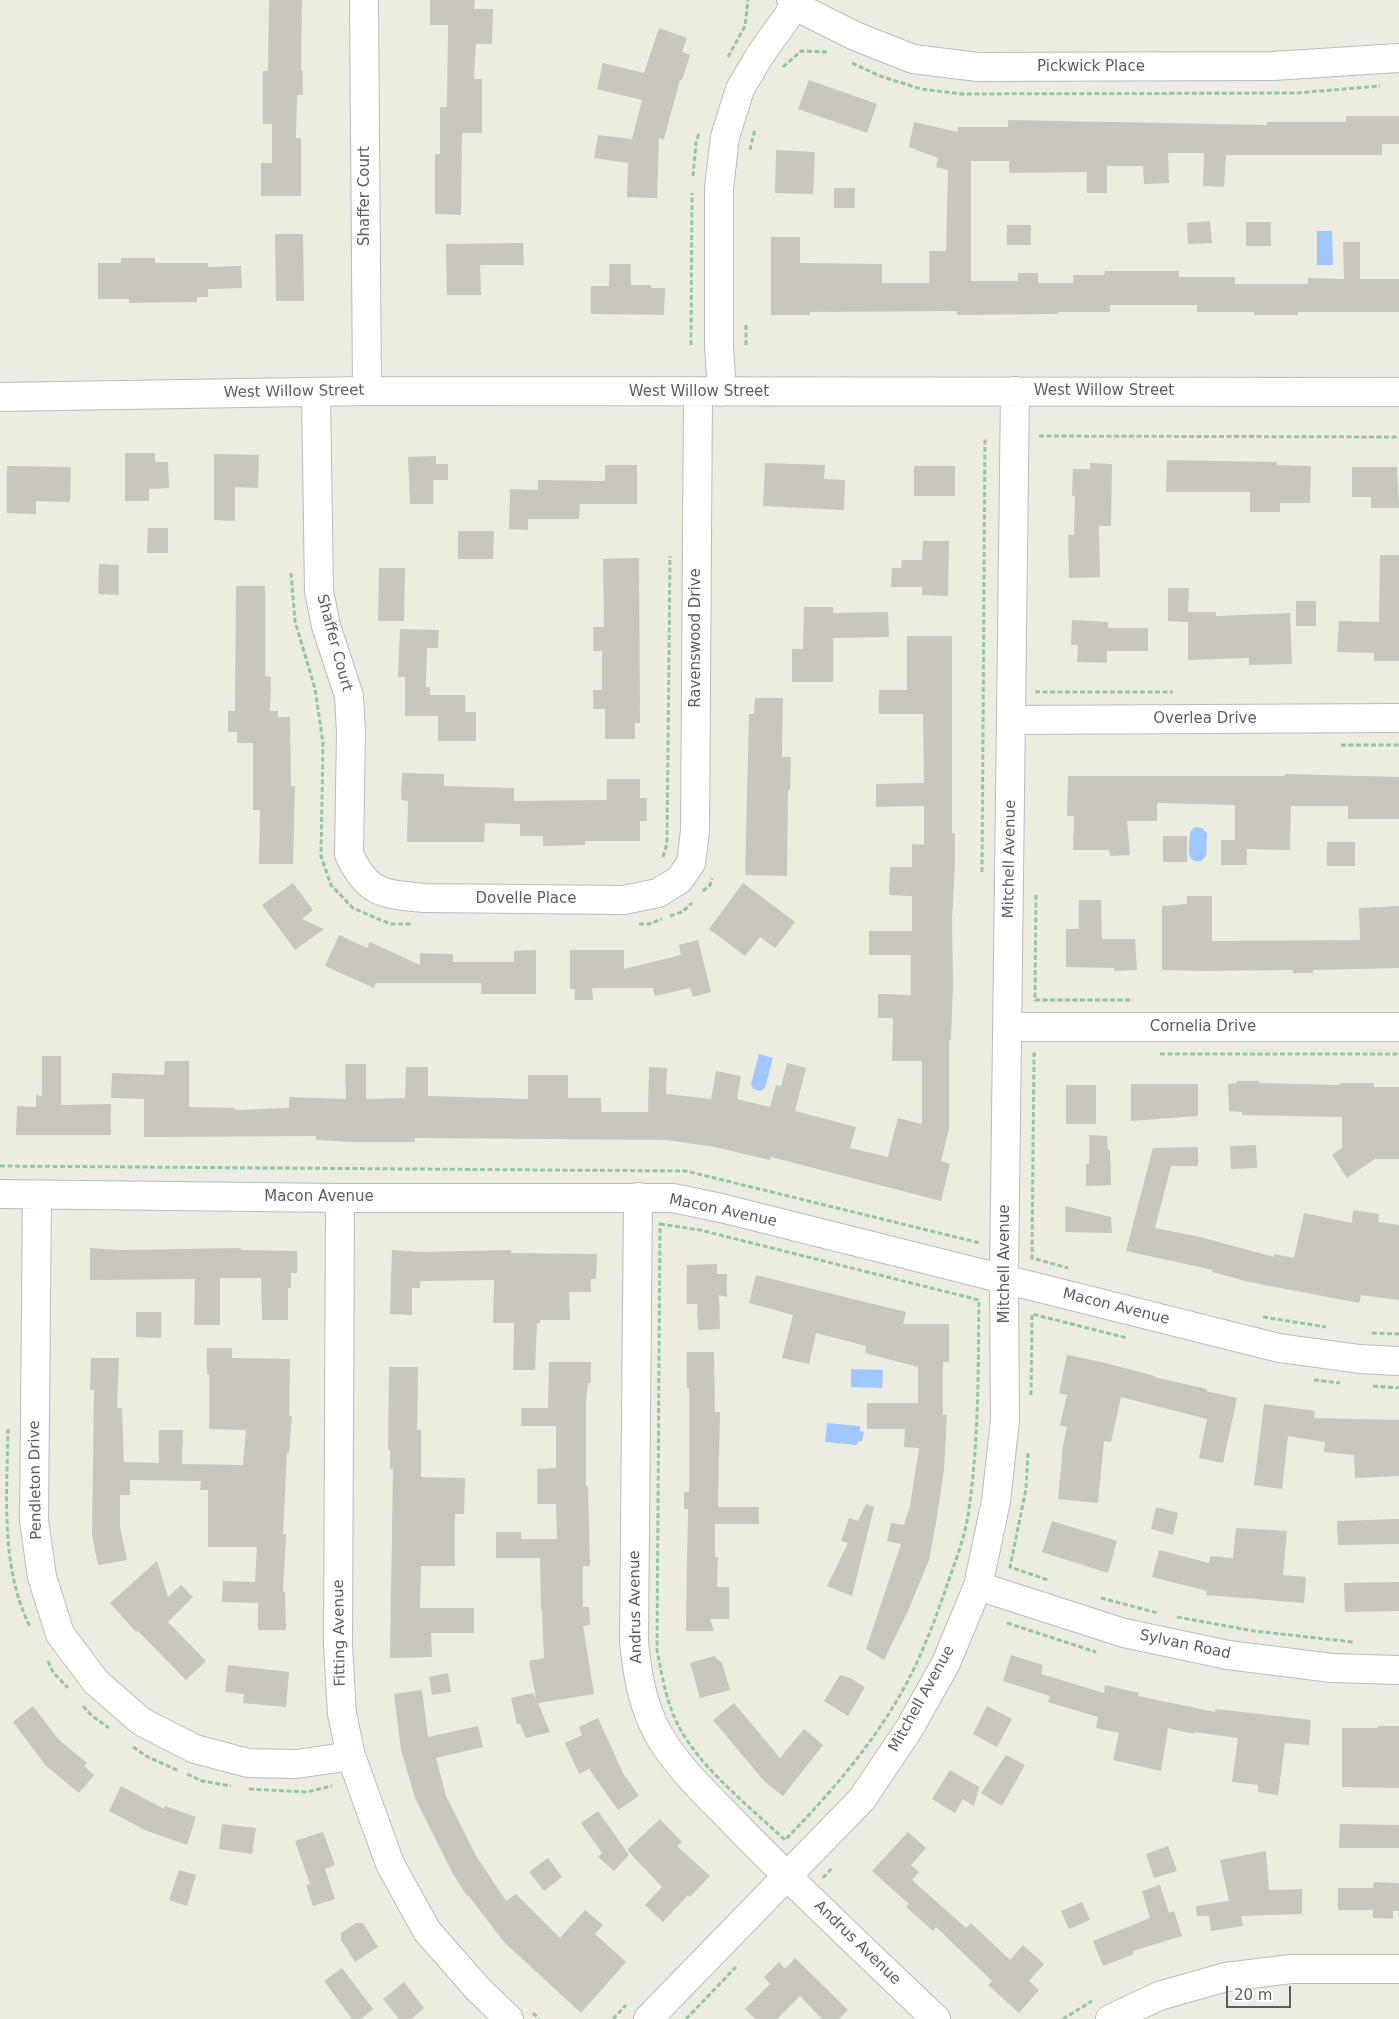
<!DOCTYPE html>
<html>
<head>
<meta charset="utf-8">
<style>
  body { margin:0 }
  #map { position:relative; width:1399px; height:2019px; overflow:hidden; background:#edece1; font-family:"DejaVu Sans",sans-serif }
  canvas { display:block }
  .scale { position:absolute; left:1226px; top:1986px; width:65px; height:22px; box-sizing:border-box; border:2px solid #5a5d63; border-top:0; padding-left:6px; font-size:15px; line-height:18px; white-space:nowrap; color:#5a5d63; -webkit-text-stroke:4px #fff; paint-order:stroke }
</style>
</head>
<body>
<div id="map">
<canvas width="1399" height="2019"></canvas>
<div class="scale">20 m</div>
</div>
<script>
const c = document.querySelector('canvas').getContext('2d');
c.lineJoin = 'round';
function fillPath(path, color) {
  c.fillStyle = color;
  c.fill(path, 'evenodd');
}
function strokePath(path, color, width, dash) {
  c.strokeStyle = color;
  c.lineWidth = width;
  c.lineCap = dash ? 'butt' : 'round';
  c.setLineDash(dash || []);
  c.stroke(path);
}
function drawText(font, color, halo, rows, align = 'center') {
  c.font = font + ' "DejaVu Sans",sans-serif';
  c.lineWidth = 4;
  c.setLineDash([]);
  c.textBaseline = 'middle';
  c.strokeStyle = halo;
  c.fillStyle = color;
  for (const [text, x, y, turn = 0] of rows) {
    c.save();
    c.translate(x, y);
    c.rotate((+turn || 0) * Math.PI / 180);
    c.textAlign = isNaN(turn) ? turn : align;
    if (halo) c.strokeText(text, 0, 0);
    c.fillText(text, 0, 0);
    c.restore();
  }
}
fillPath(new Path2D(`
  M1317,231h15l1,34h-16z
  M1195,827l7,1 5,5 -1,23 -5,5c-17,3 -11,-17 -11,-29z
  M759,1054l14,4 -8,30 -5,3 -7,-2 -2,-5z
  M851,1369l32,1 -1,18 -31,-1z
  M827,1423l33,3v5l4,1 -2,9h-4l-1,4 -32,-3z`), '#a0c8ff');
fillPath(new Path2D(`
  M269,0h33l-1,71h2v24h-6l-1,43h5v58h-40v-33h11v-39h-9v-53h5z
  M430,0h45l-1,9h19l-1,35h-16l-2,35h8v54h-20l-1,82 -26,-1v-60h5v-47h7l1,-82h-18z
  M659,28l28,10 -5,14 8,3 -8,25h-2l-16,59 -5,-1 -2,60 -30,-1 1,-34 -34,-5 4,-23 34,4 10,-39 -45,-11 6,-26 41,10z
  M809,80l68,24 -10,29 -69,-24z
  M1346,116h53v28h-17v11h-156l-2,32 -21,-1 1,-33h-36l1,30 -25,1 -1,-18h-36v27h-20v-21l-78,1v-12h-38v120h47v-8h20v10h35v-8h31l1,-4h74v6h56v7h73v-6l36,1 -1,-37h17v37h39v33h-101v3h-44v-3h-57v-7h-87v7h-52v2l-101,1v-4l-147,1v3h-39v-78h29v26l82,1v19h47v-32h17l2,-81 -12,-3 2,-9 -29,-11 5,-25 44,10v-5h50v-7l259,5v-3h79z
  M776,150l39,2 -2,42 -38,-1z
  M834,188h21v20h-21z
  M1210,221l2,22 -24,1 -1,-21z
  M1246,222h25v24h-25z
  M1007,225h24v20h-24z
  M275,234h28l1,67h-28z
  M523,243l1,22h-44l1,30h-34l-1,-51z
  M121,258h34v5h53v4l33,-1 1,22 -34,1v8h-11v5l-68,1v-4h-31v-36h23z
  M609,264h22v21h20v3h14l-1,27 -73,-1v-28h18z
  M125,453h30v9h13l1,26 -20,1v12h-24z
  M214,454l45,1 -1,33 -23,-1v34l-21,-1z
  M436,456v8h12v16h-15v24h-23l-2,-47z
  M1167,460l110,2v3l34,1 -1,37h-30v9h-30v-20h-84z
  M765,463l60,2 -1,14 21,1 -1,30 -81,-4z
  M1090,463l22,1 -1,62h-12l1,51 -31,1 -1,-43h6l1,-39h-3l1,-27h17z
  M605,465h32v39h-57l-1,15h-51v11l-19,-1 1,-40 28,1v-10l67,1z
  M7,466l64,1 -1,35 -34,-1v13l-29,-1z
  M914,466h41v30h-41z
  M1352,467h45l2,41h-28v-11h-19z
  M148,528h20v25h-21z
  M458,531h36l-1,28h-35z
  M923,541h26l-1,55 -26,-1v-8h-31l1,-19h9l1,-8h20z
  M1380,555h19v106h-25v-8l-37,-1 2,-31 40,1z
  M639,558l1,165h-5v16h-30v-30h-12v-19h9v-39h-9v-24h11l-1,-68z
  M99,564l20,1v30l-21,-1z
  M379,568h26l-1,53h-26z
  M236,586h29v90l6,1 -1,34h8v6h12l1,69h4l-2,78h-34l1,-54h-7v-67h-16v-11h-9v-21h7z
  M1168,588h21l-1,24h28v4l74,-3 2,51 -43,1v-7l-61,2v-38l-20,-1z
  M1296,601h20v25h-20z
  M804,607h29v6l55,-1 1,25 -56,1v44h-41v-33h11z
  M1072,620l36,2v6h40v23h-41v12l-30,-1 1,-17h-7z
  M400,629l39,1 -1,18h-11l-1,39h4v8h35v17h11v29h-38v-25h-33v-39h-7z
  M907,636h45v197h3v31l-3,56 1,63 -2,57h-2v89l-8,32 9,3 -9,37 -170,-44 -1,3 -55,-13 -49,-7 -251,-2v4h-62l-37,-2v-4l-172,1v-38l-33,-1 1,-25 52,2 1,-14h24v46l46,1v2l54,-2v-11l57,2 -1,-35h21v35l39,-1 1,-31h22v29l100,3v-24h40v23h33v14h47l1,-45 18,1 -1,26 45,5 5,-28 25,5 -4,23 33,8 6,-22 5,1 6,-23 19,5 -11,43 61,16 -6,21 38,9 10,-39 24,6v-63h-30l1,-43h-15v-24l33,1v-40h-42v-24h43v-35l-23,-1 1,-28h22v-23l12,1v-39l-48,1v-23l48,-1 -1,-69h-44v-24h28z
  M755,698h28l-1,59h9l-1,33h-2l-1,86 -42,-1 4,-161h5z
  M402,773l42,1v12l70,2v13l93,-1v-21h33v19h7v23h-7v20h-55v4l-42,1v-10h-23v-12l-35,-1 -1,19h-77l1,-41 -7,-1z
  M1285,774l114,3v42h-51v-13h-57l-1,44 -43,-1v16h-26v-25h14v-35l-78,-2v18h-30l3,34 -20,1 -1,-6h-36l1,-34h-7l1,-40h217z
  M1163,836h24v26h-24z
  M1327,842h28v24h-28z
  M293,883l20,27 -11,9 22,10 -29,21 -33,-45z
  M743,883l52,39 -20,26 -15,-11 -15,19 -36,-27z
  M1187,896h25v45l148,-1 -1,-32 40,-2v62l-86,2v3h-20v-3l-89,1 -42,-1v-64l25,-2z
  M1079,900h22l1,39h33l2,31 -23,1v-3l-48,-1v-38h13z
  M339,935l28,13 3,-6 50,23v-12l33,1v8h61v-11l22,-1v44h-55v-11h-105l-2,5 -49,-22z
  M698,940l13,52 -18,5 -3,-9 -35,8 -2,-8h-61l1,12h-18v-11h-5v-39h54v19l57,-14 -2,-10z
  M42,1056h19v49l50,-1v31h-95l1,-29 19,1v-12l6,1z
  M1237,1081h22v2l81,2v-2h34v4h25v72h-24l-28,19 -15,-23 10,-7v-31l-100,-2v-3l-13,-1 -1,-27 9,-1z
  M1131,1084h67v32l-67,5z
  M1066,1085h30v39h-30z
  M1089,1135l18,1 1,14h2l1,35 -25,1v-22h3z
  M1256,1145l1,23 -26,1 -1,-23z
  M1198,1147v19h-27l-16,62 45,9 74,20v-3l20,4 10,-45 48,10 1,-13 26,4 -1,8 21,3v75l-38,-5 -2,8 -110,-21 -37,-10 1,-2 -87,-19 27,-103z
  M1065,1206l46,11 1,16 -47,-1z
  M90,1248l30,2 121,-2v2l56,1v22h-6v15h-3v32h-26l-1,-42h-41v47h-26l1,-46 -105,1z
  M392,1250l28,2 91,-2v3l86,1 -1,25h-5v13h-22l1,28h-30v3h-3l-2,47h-22l1,-47h-21l1,-43 -74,1v7h-8v27l-22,-1z
  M717,1264v10h10v23l-8,-2 1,34 -22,1 -1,-26h-10v-39z
  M756,1275l150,37 -3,12h46v38h-6v53h4l-3,55 -8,53 -7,37 -21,51 -24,49 -18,-11 35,-105 -14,-3 4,-18 13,2 6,-19 9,-58 -15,-1 1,-18h-38v-26h51v-36l-53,-14 1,-7 -50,-13 -7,31 -27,-6 11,-43 -44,-12z
  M136,1312h25v26l-25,-1z
  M207,1348h25v10l58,1 -1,57h3l-3,37h-2l-4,81h3l-3,58h2l1,38h-28v-27l-36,-1 1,-21 32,1 2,-35h-49v-57h-8l1,-9 -71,-1v15h-10v32l7,33 -29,5 -6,-30 2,-145h-4l1,-32h28l-2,50h5l2,54 35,1v-33h24l-1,34 61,1 3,-35 -37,-1v-55h-2z
  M687,1352h27l1,60h5l-2,95h41v17h-44v33h3l-1,30h12v32h-19l4,12h-28l2,-122h-4v-17h5v-104h-2z
  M1067,1355l39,8 48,13v1l53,12 -1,2 31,7 -14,65 -24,-5 8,-39 -86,-22 -10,45 -7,-1 -6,62 -40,-4 5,-53 4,-19 -7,-2 7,-30 -8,-2z
  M549,1362h42v21h-3l-2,18v85h2l2,80h-7v41h6l1,18 -7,1 11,68 -56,9 12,29 -24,6 -6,-14h-3l-6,-26 22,-5 3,6 -7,-38 15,-3 -2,-47h-1l-1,-53h-44v-26h25v7h36l-1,-35h-19v-35l19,-1v-42h-35v-18h27z
  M389,1367h29l-1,63h4v47l44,1 -1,36h-9v52h-34l-1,42h54v25h-43l1,24 -42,1 3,-189h-3v-19h-2z
  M1264,1404l51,7 -1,7 85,2v56l-44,2 -1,-23 -30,-3 1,-10 -37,-6 -6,53 -28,-4z
  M866,1504l8,3 -22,89 -25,-10 21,-43 -7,-2 8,-23 9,3z
  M1156,1507l22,6 -5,22 -22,-6z
  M1399,1519v25l-61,1 -1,-24z
  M1052,1521l65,20 -9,32 -66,-21z
  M1236,1528l51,3 -4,44 23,2 -2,26 -98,-8 1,-4 -55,-14 7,-27 50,13 1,-7 23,2z
  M157,1561l11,36 13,-12 12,12 -25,25 38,39 -20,19 -48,-49 -2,1 -26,-29z
  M1399,1582v29l-54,1 -1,-29z
  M1011,1655l32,10 -2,9 63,19 1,-8 34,8 -1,3 77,16 1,-3 95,11 -2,25 -24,-2 -7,52 -20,-3v-7l-26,-3 6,-44 -44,-6v2l-26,-6 -7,43 -48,-11 6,-27 -23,-5 2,-11 -50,-15 2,-6 -47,-15z
  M714,1656l8,7 8,27 -30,8 -10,-35z
  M228,1665l61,7 -3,35 -43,-4 1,-9 -19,-2z
  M448,1673l3,19 -19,3 -3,-18z
  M840,1675l10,3 15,9 -17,29 -24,-15z
  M422,1690l6,47 50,-11 5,21 -47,11 10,38 29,58 31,47 10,-7 44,44 25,-28 18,15 -8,9 31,28 -45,51 -77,-71 -36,-47 -1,1 -14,-22 -38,-76 -14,-48 -7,-56z
  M734,1703l46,55 24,-29 19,16 -40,51 -18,-14 -52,-62z
  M33,1706l25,33 29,24 -3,3 10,9 -15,18 -33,-27 -33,-44z
  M987,1706l25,13 -15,28 -24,-13z
  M598,1718l25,55 16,23 -21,14 -29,-41 -10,5 -14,-31 17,-8 -3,-8z
  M1378,1726h21v62l-57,-1v-59h36z
  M1006,1755l19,10 -23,41 -21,-13z
  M950,1770l29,17 -5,19 -11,-7 -8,14 -23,-14z
  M121,1786l43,23 1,-3 31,11 -9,28 -40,-14 -38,-20z
  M598,1811l31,44 -15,16 -16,-14 4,-4 -21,-30z
  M660,1819l22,23 -5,4 33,30 -20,21 -2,-2 -25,27 -18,-17 17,-18 -35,-37z
  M222,1824l34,4 -4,26 -33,-5z
  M1340,1824l59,1v23h-60z
  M323,1832l12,33 -10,4 10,30 -22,7 -7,-21 4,-1 -15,-43z
  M908,1832l18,16 -15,17 8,7 -7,8 54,48 5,-5 39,37 13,-15 21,19 -15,17 10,9 -20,23 -31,-28 4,-4 -56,-54 -3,4 -27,-24 3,-3 -37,-33z
  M1168,1846l9,25 -23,7 -8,-24z
  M1266,1851l3,39 33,-1v25l-61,2 2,10 -32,5 -2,-15h-12l-1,-10 33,-5 -9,-41z
  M548,1858l14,19 -18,14 -15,-19z
  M179,1870l17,5 -9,31 -18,-6z
  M1374,1882l25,1v28h-6v8l-20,-1v-8h-35v-22h35z
  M1160,1885l9,28 5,-2 8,25 -49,15 1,3 -31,12 -10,-25 57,-23 -8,-27z
  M1082,1902l8,18 -21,9 -8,-18z
  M356,1923h7l15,24 -23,15 -14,-22v-7z
  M795,1958l53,52 -9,9h-17l-22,-23 -23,23h-22l-10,-10 25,-25 -6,-7 15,-15 6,7z
  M342,1968l31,41 -12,10h-9l-28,-38z
  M404,1982l20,26 -13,11h-12l-16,-20z`), '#c8c6be');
const minor = new Path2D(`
  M364,0l3,391
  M791,0l4,6 60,30 58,23 65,8 295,-1 126,-8
  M316,392l3,199 7,35 23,70 2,36 -2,122c18,40 34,40 75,44l200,2 34,-7 21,-13 12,-17 4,-32 3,-439
  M722,392l-3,-45v-159l6,-51 15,-48 20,-34 35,-49
  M0,397l367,-6 1032,1
  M1011,720l388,-2
  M1008,1027h391
  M0,1194l340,4h333l48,10 558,140 81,11 39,2
  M37,1195l-3,325 8,57 18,57 36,48 46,40 53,27 53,14 49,1 54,-8
  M638,1197l-4,444c3,32 8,62 23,91 22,39 56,68 86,100 63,64 128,125 193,187
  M340,1198l-2,447 4,69 9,42 39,108 37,67 51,58 31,30
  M978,1586l146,47 104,22 104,13 67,2
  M648,2019l214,-220 47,-70 37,-66 32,-77 18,-85 9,-81 -1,-141 11,-888
  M1110,2019l49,-23 67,-19 65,-8h108`);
strokePath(minor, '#b9bbc1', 30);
strokePath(new Path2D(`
  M728,57l17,-31 3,-26
  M852,63l28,13 41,13 41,5 335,-1 83,-7
  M783,67l18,-16 27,1
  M750,150l5,-21
  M693,176l3,-33 3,-10
  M746,325v22
  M691,345l1,-152
  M1039,436l360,1
  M291,573l4,48 20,68 8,54 -2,113 10,29 22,23 37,16h23
  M1037,690v2h136
  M1341,745h58
  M663,857l4,-14 3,-287
  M982,872l3,-435
  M703,891l7,-6 2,-7
  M1036,895l-1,105h98
  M670,916l12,-4 10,-9
  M639,924h10l13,-5
  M1036,1054h-2l-2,204 36,10
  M1160,1054h239
  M0,1166l686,5 294,72
  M660,1224l40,6 279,70c-1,72 0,144 -11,215 -4,26 -15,52 -23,76 -13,38 -28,76 -49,111 -30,50 -70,96 -111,138 -36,-34 -85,-72 -107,-115 -12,-23 -16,-50 -21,-75z
  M1263,1317l63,10
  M1372,1333l27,1
  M1314,1380l26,3
  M1373,1386l26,2
  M1031,1395l1,-81 95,24
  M8,1429c-1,64 -8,138 22,198
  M1028,1453l-2,36 -16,78 38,13
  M1101,1598l57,15
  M1177,1617l77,14 99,11
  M1007,1623l89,29
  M48,1661l5,11 15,16
  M83,1706l9,10 17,12
  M133,1747l13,9 33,15
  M187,1774l15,7 29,5
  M249,1789l58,3 25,-6
  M823,1878l9,-10
  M533,2013l6,6
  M613,2019l13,-14
  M686,2019l50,-52
  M1063,2019l29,-18`), '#94c5a9', 3, [5, 2.5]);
strokePath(minor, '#fff', 28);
drawText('15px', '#5a5d63', '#fff', [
  ["Pickwick Place",1091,67],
  ["Shaffer Court",365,196,-90],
  ["West Willow Street",1104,391],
  ["West Willow Street",294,392,-1],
  ["West Willow Street",699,392],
  ["Ravenswood Drive",696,638,-90],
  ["Shaffer Court",334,643,75],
  ["Overlea Drive",1205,719],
  ["Mitchell Avenue",1010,859,-89],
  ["Dovelle Place",526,899],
  ["Cornelia Drive",1203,1027],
  ["Macon Avenue",319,1197],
  ["Macon Avenue",723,1211,12],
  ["Mitchell Avenue",1005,1264,-90],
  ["Macon Avenue",1116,1307,14],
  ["Pendleton Drive",36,1480,-91],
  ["Andrus Avenue",636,1607,-91],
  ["Fitting Avenue",340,1633,-91],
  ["Sylvan Road",1185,1645,12],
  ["Mitchell Avenue",922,1699,-61],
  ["Andrus Avenue",857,1943,44]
]);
</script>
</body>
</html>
